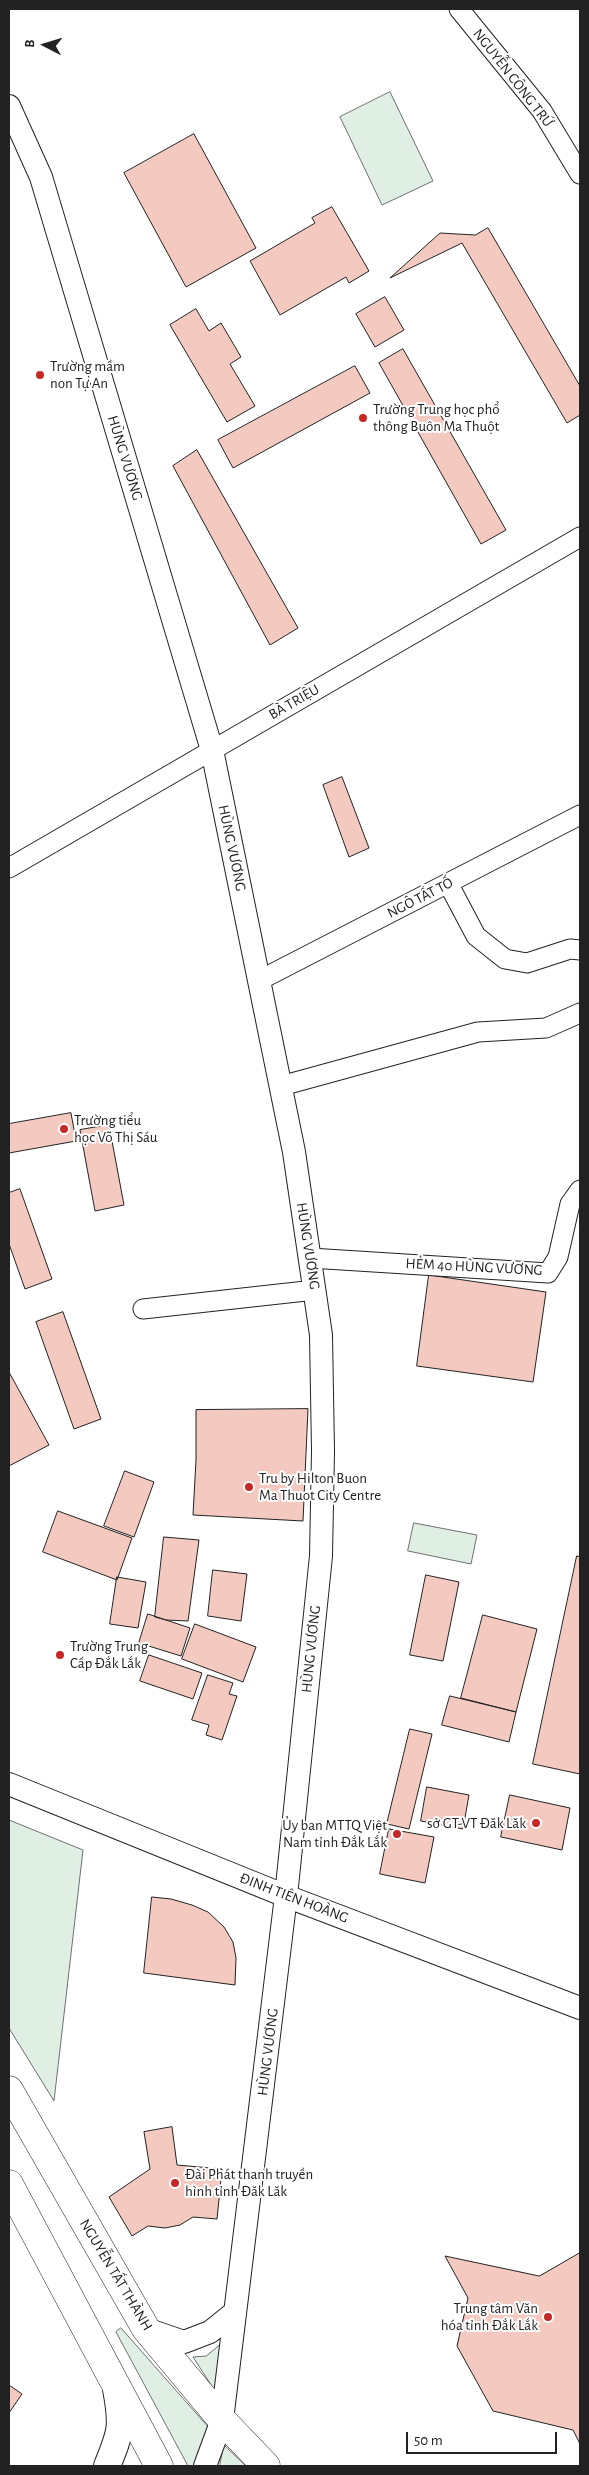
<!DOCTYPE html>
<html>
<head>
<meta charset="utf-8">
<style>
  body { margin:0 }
  #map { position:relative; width:589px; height:2475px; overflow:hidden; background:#fff; font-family:"Alegreya Sans",sans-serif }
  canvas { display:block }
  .frame { position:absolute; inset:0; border:10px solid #222; pointer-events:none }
  .north { position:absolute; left:20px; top:20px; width:50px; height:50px; -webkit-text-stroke:4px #fff; paint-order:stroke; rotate:275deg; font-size:14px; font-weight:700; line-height:20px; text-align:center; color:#222 }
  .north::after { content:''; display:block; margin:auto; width:18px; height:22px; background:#222; clip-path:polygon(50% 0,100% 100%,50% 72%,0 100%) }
  .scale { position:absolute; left:406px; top:2432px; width:151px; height:22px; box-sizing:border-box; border:2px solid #222; border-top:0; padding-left:6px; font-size:15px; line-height:18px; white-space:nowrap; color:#222; -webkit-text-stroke:4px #fff; paint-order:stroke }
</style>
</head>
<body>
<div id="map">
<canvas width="589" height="2475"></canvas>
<div class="frame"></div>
<div class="north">B</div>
<div class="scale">50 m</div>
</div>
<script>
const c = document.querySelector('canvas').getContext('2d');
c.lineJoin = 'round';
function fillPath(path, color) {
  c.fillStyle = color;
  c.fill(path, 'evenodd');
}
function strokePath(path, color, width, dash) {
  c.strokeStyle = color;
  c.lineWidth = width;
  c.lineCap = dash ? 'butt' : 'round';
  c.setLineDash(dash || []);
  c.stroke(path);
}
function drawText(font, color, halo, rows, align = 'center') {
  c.font = font + ' "Alegreya Sans",sans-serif';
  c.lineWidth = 4;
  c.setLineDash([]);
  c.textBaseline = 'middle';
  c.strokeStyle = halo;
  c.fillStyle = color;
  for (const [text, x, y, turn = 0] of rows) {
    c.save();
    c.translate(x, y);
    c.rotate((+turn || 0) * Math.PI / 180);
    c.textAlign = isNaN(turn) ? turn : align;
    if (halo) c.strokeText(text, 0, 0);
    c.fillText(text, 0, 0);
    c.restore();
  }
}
const green = new Path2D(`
  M390,92l43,89 -51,24 -42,-88z
  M414,1523l63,12 -6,29 -63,-13z
  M9,1820l74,30 -29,251 -45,-73z
  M121,2328l89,101 -14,37h-8l-72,-134z
  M221,2344l-6,47 -22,-34 13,-1z
  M224,2445l22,21h-26z`);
fillPath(green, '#e0efe3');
strokePath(green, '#6f6f6f', 1);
const building = new Path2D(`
  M194,134l62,114 -70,39 -62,-114z
  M332,207l37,64 -20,12 -3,-6 -66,38 -30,-54 65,-38 -3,-5z
  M488,228l92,158v29l-13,8 -105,-180 -72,35 50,-45 35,2z
  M385,297l19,33 -29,17 -19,-33z
  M196,309l13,22 12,-8 20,34 -11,7 25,42 -28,16 -57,-97z
  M403,349l103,181 -25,14 -102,-181z
  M355,366l15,27 -137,75 -15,-28z
  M197,450l101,178 -28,17 -97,-179z
  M342,777l27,71 -20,9 -26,-72z
  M71,1113l5,28 -67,12v-29z
  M109,1125l15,80 -29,6 -15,-81z
  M20,1189l32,90 -27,10 -16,-45v-51z
  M429,1275l117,17 -13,90 -116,-16z
  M63,1312l38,107 -27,10 -38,-107z
  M9,1372l40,73 -40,21z
  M308,1409l-5,112 -110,-6 3,-55v-50z
  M125,1471l29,11 -20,55 -30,-11z
  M58,1511l74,27 -15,42 -74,-28z
  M164,1537l35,3 -11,81 -22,-1 -11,-3z
  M577,1556l3,1v217l-47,-10z
  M213,1570l34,4 -6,47 -33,-5z
  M426,1575l33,7 -16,79 -33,-6z
  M117,1577l29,5 -8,46 -28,-4z
  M148,1614l42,14 -9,28 -42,-13z
  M483,1615l54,14 -21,83 -55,-14z
  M195,1624l61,23 -13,35 -61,-23z
  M149,1655l53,18 -9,26 -53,-18z
  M208,1675l25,8 -4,11 8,2 -15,44 -16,-5 3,-10 -17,-5z
  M450,1696l66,16 -7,30 -67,-17z
  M410,1729l22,5 -23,95 -22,-5z
  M427,1787l42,8 -6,34 -42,-8z
  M510,1795l60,13 -8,42 -61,-13z
  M389,1829l45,8 -9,46 -45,-9z
  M152,1897l19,2 21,6 16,7 16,15 9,15 3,16 -1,27 -91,-12z
  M172,2127l5,38 45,4 -5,50 -24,-2 -13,8 -15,3 -17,-2 -16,10 -23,-39 41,-28 -6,-37z
  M580,2253v191l-7,-14 -80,-19 -36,-65 11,-48 -23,-42 94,20z
  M9,2385l13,9 -13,19z`);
fillPath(building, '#f3c9c0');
strokePath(building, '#222', 1);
const minor = new Path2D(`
  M459,9l83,102 38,63
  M9,868l571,-331
  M448,883l28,53 29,23 22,4 43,-14 10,1
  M260,980l320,-165
  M281,1086l197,-54 68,-4 34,-15
  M310,1258l238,15 10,-16 12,-53 10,-14
  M143,1309l172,-19`);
const tertiary = new Path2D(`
  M9,106l32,71 171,573 82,402 27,183 2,116 -2,105 -35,340 -64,524 -17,46
  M9,1784l277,112 294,112
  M146,2329l38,13 26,-10 25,-20`);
const secondary = new Path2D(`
  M107,2466c14,-34 16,-40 9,-77`);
const primary = new Path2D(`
  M9,2090l137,239 76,91 44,46
  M9,2184l150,282`);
strokePath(minor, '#222', 21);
strokePath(tertiary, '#222', 24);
strokePath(secondary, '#222', 28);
strokePath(primary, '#222', 29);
strokePath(minor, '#fff', 19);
strokePath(tertiary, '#fff', 22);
strokePath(secondary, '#fff', 26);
strokePath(primary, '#fff', 28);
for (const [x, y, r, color] of [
  [40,375,5,"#c62828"],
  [363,418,5,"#c62828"],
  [64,1129,5,"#c62828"],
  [249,1487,5,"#c62828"],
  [60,1655,5,"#c62828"],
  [536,1823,5,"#c62828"],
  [397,1834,5,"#c62828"],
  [175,2183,5,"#c62828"],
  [548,2317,5,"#c62828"]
]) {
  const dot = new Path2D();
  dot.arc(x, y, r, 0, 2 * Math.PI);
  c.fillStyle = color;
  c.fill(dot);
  strokePath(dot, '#fff', 2);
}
drawText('15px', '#222', '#fff', [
  ["NGUYỄN CÔNG TRỨ",513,78,52],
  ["HÙNG VƯƠNG",125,458,73],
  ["BÀ TRIỆU",294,702,-30],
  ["HÙNG VƯƠNG",232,848,78],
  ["NGÔ TẤT TỐ",420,898,-27],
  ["HÙNG VƯƠNG",308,1246,81],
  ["HẺM 40 HÙNG VƯƠNG",474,1267,3],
  ["HÙNG VƯƠNG",311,1649,-84],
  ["ĐINH TIÊN HOÀNG",294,1898,21],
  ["HÙNG VƯƠNG",268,2052,-83],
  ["NGUYỄN TẤT THÀNH",116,2275,59]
]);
drawText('15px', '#222', '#fff', [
  ["Trường mầm",50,366],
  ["non Tự An",50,383],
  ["Trường Trung học phổ",373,409],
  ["thông Buôn Ma Thuột",373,426],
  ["Trường tiểu",74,1120],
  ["học Võ Thị Sáu",74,1137],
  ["Tru by Hilton Buon",259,1478],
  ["Ma Thuot City Centre",259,1495],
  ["Trường Trung",70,1646],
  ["Cấp Đắk Lắk",70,1663],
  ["sở GT-VT Đăk Lăk",526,1823,"right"],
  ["Ủy ban MTTQ Việt",387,1825,"right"],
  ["Nam tỉnh Đắk Lắk",387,1842,"right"],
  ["Đài Phát thanh truyền",185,2174],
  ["hình tỉnh Đăk Lăk",185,2191],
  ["Trung tâm Văn",538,2308,"right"],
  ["hóa tỉnh Đắk Lắk",538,2325,"right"]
], 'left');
</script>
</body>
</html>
